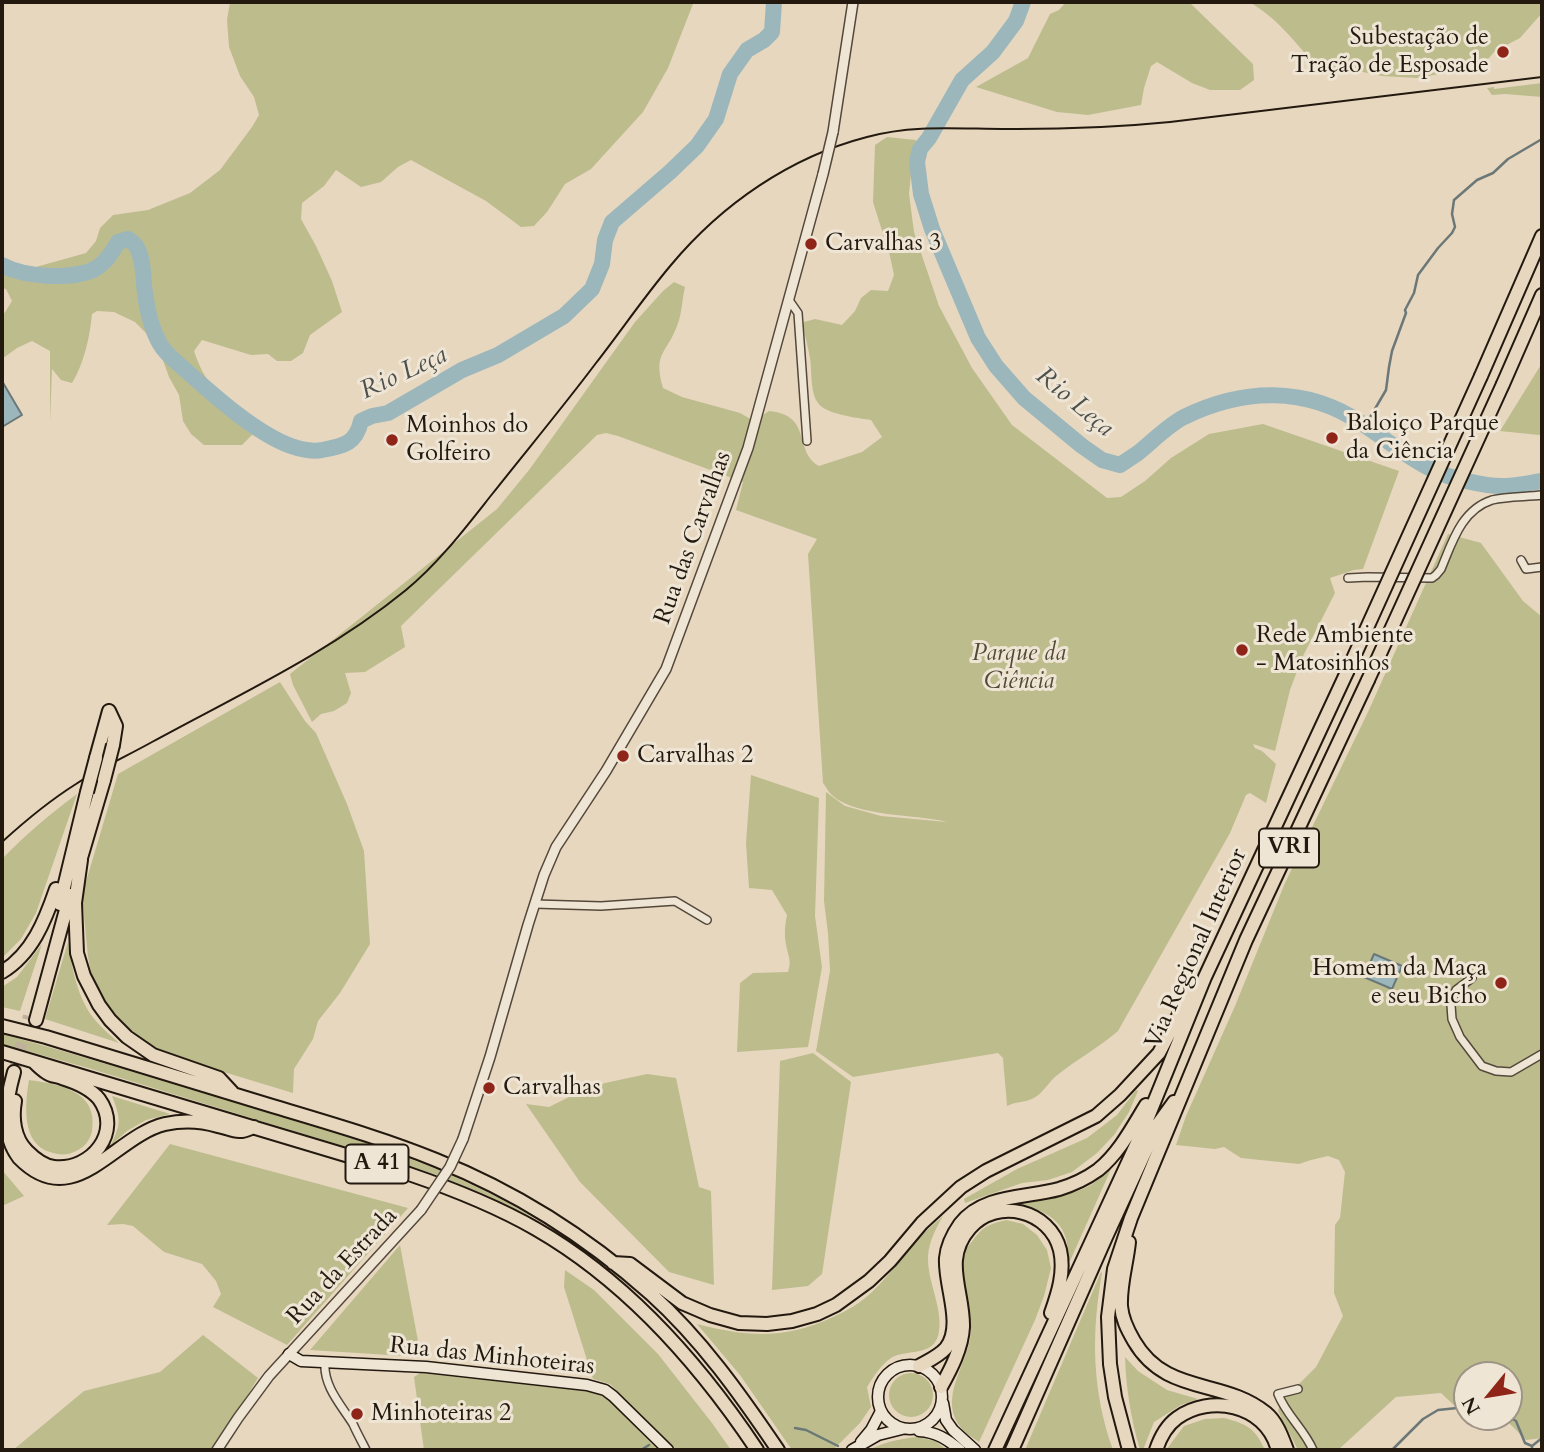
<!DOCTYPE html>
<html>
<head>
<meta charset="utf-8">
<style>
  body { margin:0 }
  #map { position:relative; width:1544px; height:1452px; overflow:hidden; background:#e7d7bf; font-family:Cardo,serif }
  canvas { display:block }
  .frame { position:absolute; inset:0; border:4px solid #23190f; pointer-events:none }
  .north { position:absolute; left:1453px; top:1361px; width:70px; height:70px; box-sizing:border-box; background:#efe5d5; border:2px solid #9d9386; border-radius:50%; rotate:240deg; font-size:19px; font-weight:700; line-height:28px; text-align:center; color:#23190f }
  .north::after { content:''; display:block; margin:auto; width:24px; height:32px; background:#8f2418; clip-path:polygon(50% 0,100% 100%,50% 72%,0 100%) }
</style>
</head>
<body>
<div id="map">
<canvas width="1544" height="1452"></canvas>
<div class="frame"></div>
<div class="north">N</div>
</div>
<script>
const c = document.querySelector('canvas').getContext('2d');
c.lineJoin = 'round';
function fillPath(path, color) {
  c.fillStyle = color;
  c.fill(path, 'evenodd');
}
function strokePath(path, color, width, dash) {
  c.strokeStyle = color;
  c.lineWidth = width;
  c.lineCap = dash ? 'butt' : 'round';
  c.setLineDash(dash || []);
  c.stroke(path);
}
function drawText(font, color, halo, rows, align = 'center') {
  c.font = font + ' Cardo,serif';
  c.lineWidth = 6;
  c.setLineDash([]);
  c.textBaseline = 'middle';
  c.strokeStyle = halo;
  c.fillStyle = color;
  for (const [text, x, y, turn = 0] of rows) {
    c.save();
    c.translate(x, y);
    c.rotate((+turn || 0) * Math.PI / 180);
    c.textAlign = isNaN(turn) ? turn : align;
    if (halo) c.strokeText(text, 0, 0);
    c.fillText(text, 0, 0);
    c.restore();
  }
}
fillPath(new Path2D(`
  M230,2h462l1,2 -25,64 -25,44 -52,57 -26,15 -18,28 -13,14 -13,1 -35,-26 -75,-41 -13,7 -17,15 -20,5 -25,-17 -12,16 -22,17 -1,16 15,27 16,35 10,31 -32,23 -7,18 -12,8h-14l-9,-7 -17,1 -49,-15 -8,11c6,18 15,36 31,48 12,9 25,16 36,27l-19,19h-38l-13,-11 -8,-13 -4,-26 -10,-18 -10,-28 -14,-17 -10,-10 -21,-10 -17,-1 -5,3c-2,22 -8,50 -20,69l-11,-3 -9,-11 -2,54v-72l-18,-10 -15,7 -15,11v-42l10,-16 -6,-12 -4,-1v-29l9,6 14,5 61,-17 10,-12 4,-13 13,-13 35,-5 42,-17 30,-23 32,-43 7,-12 -5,-18 -14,-21 -11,-29 -2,-27z
  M1066,2h123l64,62 1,16 -14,10h-30l-18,-7 -35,-21 -6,4 -7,22 -3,17 -53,10 -31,-3 -81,-25 52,-29 22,-44 9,-4z
  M1249,2h293v11l-22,25 -25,13 -6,7 -28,12 -44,8 -35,-2 -33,-7 -5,-7 -11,7 -15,-1c-22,-24 -40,-50 -69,-66z
  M1542,83v14l-37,-3 -13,1 -5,-7 7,-1v2z
  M887,137l29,3 -3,14 -4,40 5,38 25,74 33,62 40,57 95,73 14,-1 24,-16 26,-23 38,-24 54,-10 136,47 -36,98 -9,1 -24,8 5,15 -33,65 -12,32 -15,61 -22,-7 2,4 7,3 14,13 -10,39 -16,-10 -4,2 -16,38 -112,198c-20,17 -42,29 -62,45 -7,6 -12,15 -19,20 -9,7 -21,5 -30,10 -1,-16 -3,-32 -4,-48l-5,-5 -145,24 -37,-26 14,-80 -2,-38 -4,-32 2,-109 19,14 36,10 66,6c-30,-8 -90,-5 -114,-26 -4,-3 -7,-9 -10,-13l-15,-229 9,-15 -81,-29 7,-28 -125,-46 -12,-3 -9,2 -196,191 4,21 -40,25 -20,1 6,20 -4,10 -13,8 -13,3 -9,8 -19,-37 -3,-11 207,-165 32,-39 106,-148 28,-31 11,-9 11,5c-3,12 -3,27 -8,39 -11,29 -24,26 -14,62l19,9 58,16 14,8 15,-10c44,4 24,40 50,55l43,-14 20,-15 -11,-17c-13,-2 -46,-6 -53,-17 -8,-11 -6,-32 -8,-45 -2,-11 -5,-22 -7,-33l1,-3 11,-3 27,6 13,-14 6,-13 10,-8 17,1 6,-16 -4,-19 -17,-54 2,-57z
  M1542,363v71l-3,1 -39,-4z
  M1448,534l33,9 42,58 19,16v821l-16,2 -23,-23h6v-42h-42v35h-8l-18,-17 -45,4 -58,53h-40l-20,-39 3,-9 35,-35 27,-51 -9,-23 1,-68 5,-7 5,-46 -6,-12 -11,-4 -17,4 -12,4 -58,-6 -17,-11 -9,2 -39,-4 10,-29 49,-110 50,-123 83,-171z
  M280,682l25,39 11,12 31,71 17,47 6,93 -30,49 -22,28 -5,18 -19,30 -1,24 -122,-37 -29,-16 -35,-34 -15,-28 -4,-21 -6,-62 36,-121z
  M751,775l68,23 -4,118 7,51 -14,80 -71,5 3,-69 13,-10 35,-1c4,-13 0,-15 -2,-28 -2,-10 -1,-19 1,-29l-15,-25 -23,-2 -3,-45z
  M77,794l-41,119 -15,26 -19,19v-99c23,-24 48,-45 75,-65z
  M68,942c4,26 9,56 27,78 7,8 16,16 24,23l-74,-24z
  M42,944l-22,67 -18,-4v-20l15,-10z
  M2,1034c84,23 167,49 250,74 100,30 202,58 291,116l-57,-29 -52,-21 -346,-106 -86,-24z
  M813,1053l38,29 -29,192 -14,12 -36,4 8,-229z
  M647,1074l29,4 23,109 12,4 3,94 -45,-13 -89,-90 -54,-78 23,3 28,-14 28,-10z
  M29,1080c30,4 70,11 63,51 -1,8 -8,17 -16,20 -9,5 -17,4 -26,1 -29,-8 -25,-49 -21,-72z
  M1136,1090l2,1 -9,21 -15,23 -17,18 -25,19 -24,8 -26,3 -57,20 -1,-4 53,-30 70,-31 30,-23z
  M112,1096l58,18 -24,6 -19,11 -16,14c10,-22 10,-26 1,-49z
  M170,1144l238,64 -121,137 -74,-38 8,-13 -5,-13 -14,-17 -38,-12 -31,-26 -10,-2 -16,1z
  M1109,1166l3,1 -42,94 -2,-1c2,-35 -17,-48 -48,-56l1,-1c23,-4 61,-8 78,-24 4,-3 7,-9 10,-13z
  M2,1170l22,26 -22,10z
  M943,1216c-7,12 -14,26 -15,40 -1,27 17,55 10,80 -6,21 -33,13 -47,22 -10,7 -17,18 -24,29l4,20 -11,16 -27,27h-41l-52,-75 -43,-51c51,13 87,16 136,-7 14,-6 29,-15 40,-26 17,-16 30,-36 46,-53 8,-8 16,-15 24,-22z
  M1006,1220l17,4 14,11 10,15 4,18 -7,28 -9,24 -56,122c-5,-4 -13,-8 -17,-13 -26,-31 7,-65 9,-97 1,-24 -14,-60 -6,-81 1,-3 4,-6 6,-8 12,-17 16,-18 35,-23z
  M400,1245l21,112 -111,-7z
  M565,1270l29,20 64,64 54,69 19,27h-54l-67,-66 -17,-5 -29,-92z
  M1101,1272l1,1c-11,62 -10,118 11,177h-88z
  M203,1335l55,43 -44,72h-201l71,-59 76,-19z
  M1125,1357l13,14 29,19 31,9 -17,6 -27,17 -11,28h-3c-9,-31 -14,-61 -15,-93z
  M889 1395a22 22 0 1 1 44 0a22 22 0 1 1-44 0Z
  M420,1373l173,19 17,8 48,50h-234l-10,-73z
  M1224,1418c23,6 31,10 41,32h-99l18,-24 21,-7z
  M917,1437l18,4 12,9h-78c15,-8 30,-11 48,-13z`), '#bdbc8d');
const water = new Path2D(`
  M2,381l20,34 -20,12z
  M1374,954l28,12 -10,23 -28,-12z`);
fillPath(water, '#9bb7bc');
strokePath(water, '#6b7877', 2);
strokePath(new Path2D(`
  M1365,426l21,-36 3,-23 3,-16 14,-38 -1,-3 9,-17 4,-18 20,-27 14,-15 3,-6 -3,-13 2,-14 23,-20 16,-7 15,-14 34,-20
  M1509,1417l7,4 9,22 7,3
  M795,1428l11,2 32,16
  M641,1450l8,-5
  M1392,1450l31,-31 15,-9 29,-3
  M1532,1450v-4l10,-8`), '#6b7877', 2.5);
strokePath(new Path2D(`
  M1023,2l-7,19 -23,31 -31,28 -33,58 -9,11 -3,13 4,32 11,35 46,109 18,28 28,32 58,48 20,14 18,5c6,-4 12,-8 18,-12 15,-12 29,-27 46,-36 59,-29 122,-31 177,6 24,15 46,35 72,47 16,8 54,17 72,16 12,0 25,-3 37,-5
  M2,265c22,12 67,15 91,5 12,-6 19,-17 25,-28l10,-3c3,2 6,4 8,7 8,12 7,33 9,47 2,16 7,37 15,51 5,9 15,17 22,23 29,26 73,66 109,79 8,3 22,6 31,4 21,-4 34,-6 39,-29l11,-5 16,-3 74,-43 36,-15 66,-39 28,-27 10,-25 3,-24 7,-18 58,-50 27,-26 19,-27 14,-45 17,-24 17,-10 8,-8 2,-30`), '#9bb7bc', 16);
strokePath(new Path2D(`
  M14,1072l15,-56`), '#c0b19c', 12, [12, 6]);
const minor = new Path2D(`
  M789,300l9,13 9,128
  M1521,560l5,9 16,-2
  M1348,578l20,-1 64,1 4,-3 5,-6c11,-26 20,-59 51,-69 16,-4 34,-3 50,-5
  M535,904l66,2 74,-5 32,19
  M1472,978l-16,12 -5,15 1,14 8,18 22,29 14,5 15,1 31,-18
  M325,1362c-2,24 16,43 28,62 4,9 9,18 13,26
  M1298,1389l-20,5c8,21 26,35 35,56`);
const tertiary = new Path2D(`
  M833,132l20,-130
  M463,1139l27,-82 38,-132 16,-50 12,-28 50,-76 60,-102 82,-221 75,-274
  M217,1450l21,-32 31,-42 152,-166`);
const secondary = new Path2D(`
  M289,1354l12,7 125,6 161,18 18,5 8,6 55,54
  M878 1397a32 32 0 1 1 64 0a32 32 0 1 1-64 0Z
  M943,1403l3,17 7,10 22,20
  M919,1431c17,1 28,8 41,19
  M861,1442l10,-12 10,-19
  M852,1450l26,-15 24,-6`);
const motorway = new Path2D(`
  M1481,376l61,-140
  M1503,384l39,-89
  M109,711l7,15 -3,19
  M96,758l13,-47
  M81,860l-6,43 2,50 7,23 15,29 11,15 17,17 26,18 66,23 13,14
  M78,868l26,-88
  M60,904l27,-112
  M2,972c30,-18 43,-51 54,-83
  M36,1020l34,-125
  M2,1026l44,11c74,23 149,45 223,68 56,17 113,33 167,55 78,31 152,78 215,134 50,45 89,100 127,156
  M2,1052l407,122c44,15 87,32 127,55 92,53 163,134 221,221
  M14,1072c-8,29 -14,61 5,86 55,56 95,-22 146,-34 18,-4 36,-3 53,2 7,1 14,5 21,5 5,1 11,-3 15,-4
  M15,1101c-3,17 -1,37 12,50 7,7 17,15 27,16 37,4 69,-35 45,-68 -9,-11 -24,-17 -37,-21 -5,-2 -11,-2 -15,-5 -5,-3 -9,-7 -13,-11
  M1129,1242c-2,21 -9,42 -8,64 1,13 6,23 13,35 32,55 89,37 132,72 11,9 16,24 21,37
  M613,1263l17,1 52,39 28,12 29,8 28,1 25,-3 25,-7 19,-9 33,-24 21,-20 32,-38 39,-36 25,-16 110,-55 24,-21 39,-42 28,-54 4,-5
  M919,1366c9,-5 20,-10 27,-18 18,-23 -2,-63 0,-90 1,-12 7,-24 14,-34 23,-30 67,-26 99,-35 13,-4 28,-11 39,-19 21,-17 34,-42 48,-65
  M941,1387c10,-18 21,-39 22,-60 1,-36 -21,-67 7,-99 27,-31 80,-18 90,22 5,22 -2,43 -9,63
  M995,1450l147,-318 63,-155 142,-305
  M1012,1450l94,-213 52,-113 16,-22
  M1129,1450l-14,-53 -5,-33 -2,-47 6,-48 17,-51 115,-278 122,-260
  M1156,1450c4,-12 10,-24 21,-32 33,-24 87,-14 100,29`);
strokePath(minor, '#54483b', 10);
strokePath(tertiary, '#54483b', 12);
strokePath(secondary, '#23190f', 13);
strokePath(motorway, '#23190f', 16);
strokePath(minor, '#efe5d5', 7);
strokePath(tertiary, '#efe5d5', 9);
strokePath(secondary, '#efe5d5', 10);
strokePath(motorway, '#e7d7bf', 12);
strokePath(new Path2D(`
  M2,842c23,-21 47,-41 74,-58 24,-16 51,-28 76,-42 86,-47 177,-89 254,-152 33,-27 60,-63 87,-97 34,-43 70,-86 103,-130 25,-32 48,-66 75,-98 51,-61 119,-108 196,-128 50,-14 101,-7 151,-8 51,0 102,-2 152,-7l372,-45`), '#23190f', 2);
const tertiaryBridge = new Path2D(`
  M823,174l10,-42
  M421,1210l29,-43 13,-28`);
const motorwayBridge = new Path2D(`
  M1347,672l134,-296
  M1368,680l135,-296
  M104,780l9,-35
  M87,792l9,-34`);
strokePath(tertiaryBridge, '#54483b', 12, []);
strokePath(motorwayBridge, '#23190f', 16, []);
strokePath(tertiaryBridge, '#efe5d5', 9);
strokePath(motorwayBridge, '#e7d7bf', 12);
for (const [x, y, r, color] of [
  [1503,52,7,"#8f2418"],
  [811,244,7,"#8f2418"],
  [1332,438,7,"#8f2418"],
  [392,440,7,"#8f2418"],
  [1242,650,7,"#8f2418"],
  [623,756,7,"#8f2418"],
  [1501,983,7,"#8f2418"],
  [489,1088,7,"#8f2418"],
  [357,1414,7,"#8f2418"]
]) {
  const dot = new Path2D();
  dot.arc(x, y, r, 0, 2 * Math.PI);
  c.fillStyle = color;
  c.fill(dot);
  strokePath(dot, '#efe5d5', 2.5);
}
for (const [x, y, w] of [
  [1289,848,60],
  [377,1164,63]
]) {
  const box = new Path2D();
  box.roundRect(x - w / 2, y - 19.5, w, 39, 5);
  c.fillStyle = '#efe5d5';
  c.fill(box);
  strokePath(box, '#23190f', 2);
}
drawText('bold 23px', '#23190f', null, [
  ["VRI",1289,848],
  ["A 41",377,1164]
]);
drawText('24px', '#23190f', '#efe5d5', [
  ["Subestação de",1489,38,"right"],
  ["Tração de Esposade",1489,66,"right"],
  ["Carvalhas 3",825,244],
  ["Baloiço Parque",1346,424],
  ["da Ciência",1346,452],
  ["Moinhos do",406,426],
  ["Golfeiro",406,454],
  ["Rede Ambiente",1256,636],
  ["- Matosinhos",1256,664],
  ["Carvalhas 2",637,756],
  ["Homem da Maça",1487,969,"right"],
  ["e seu Bicho",1487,997,"right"],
  ["Carvalhas",503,1088],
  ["Minhoteiras 2",371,1414]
], 'left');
drawText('24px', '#23190f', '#efe5d5', [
  ["Rua das Carvalhas",694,538,-70],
  ["Via Regional Interior",1197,949,-66],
  ["Rua da Estrada",343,1267,-47],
  ["Rua das Minhoteiras",492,1357,6]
]);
drawText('italic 24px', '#514a35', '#efe5d5', [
  ["Parque da",1019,654],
  ["Ciência",1019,682]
]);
drawText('italic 26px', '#4d504c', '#efe5d5', [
  ["Rio Leça",404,374,-25],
  ["Rio Leça",1074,403,40]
]);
</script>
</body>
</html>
